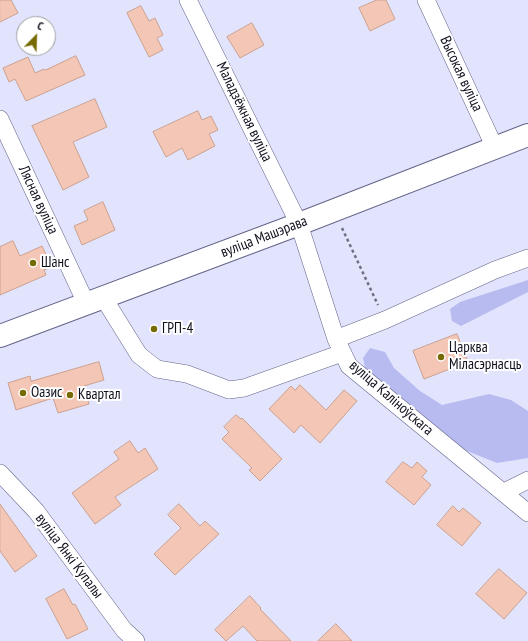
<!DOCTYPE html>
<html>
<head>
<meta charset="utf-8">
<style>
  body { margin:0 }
  #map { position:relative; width:528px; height:641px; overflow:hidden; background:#e2e4fd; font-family:"PT Sans Narrow",sans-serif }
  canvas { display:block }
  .north { position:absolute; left:16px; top:16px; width:40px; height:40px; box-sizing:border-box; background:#fff; border:1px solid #9f9fa4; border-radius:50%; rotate:23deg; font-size:11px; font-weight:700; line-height:16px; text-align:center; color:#0e0f1c }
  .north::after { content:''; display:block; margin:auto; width:14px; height:18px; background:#766b03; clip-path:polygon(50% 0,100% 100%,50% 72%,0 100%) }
</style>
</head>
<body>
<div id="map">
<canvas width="528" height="641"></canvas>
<div class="north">С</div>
</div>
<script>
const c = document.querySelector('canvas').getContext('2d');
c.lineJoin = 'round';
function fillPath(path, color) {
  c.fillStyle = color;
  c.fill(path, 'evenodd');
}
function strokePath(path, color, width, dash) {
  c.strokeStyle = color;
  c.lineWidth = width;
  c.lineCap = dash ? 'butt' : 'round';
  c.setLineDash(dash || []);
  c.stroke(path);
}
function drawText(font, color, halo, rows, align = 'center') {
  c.font = font + ' "PT Sans Narrow",sans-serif';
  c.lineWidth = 4;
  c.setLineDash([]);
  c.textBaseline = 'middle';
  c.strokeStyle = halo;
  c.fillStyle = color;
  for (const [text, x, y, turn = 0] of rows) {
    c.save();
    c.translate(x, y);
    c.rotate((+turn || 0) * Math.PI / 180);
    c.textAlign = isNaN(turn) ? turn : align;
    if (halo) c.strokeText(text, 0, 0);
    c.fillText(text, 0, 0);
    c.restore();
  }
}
fillPath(new Path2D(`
  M528,280v12l-67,34 -9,-5 -2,-12 10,-7z
  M370,348l15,4 9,16 26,23 22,14 47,-11 22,6 17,11v47l-31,5 -35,-14 -66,-53 -31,-28 -2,-10z`), '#b8bbf0');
const building = new Path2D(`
  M0,0h11l7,13 -18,9z
  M377,0h9l9,19 -25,12 -11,-23z
  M141,6l8,15 6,-3 8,17 -6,3 6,12 -14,7 -22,-44z
  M252,23l12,22 -24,13 -13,-21z
  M76,56l9,19 -59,26 -11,-22 -6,3 -6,-14 25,-11 7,16 9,-4 1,1z
  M95,99l12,28 -34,15 16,35 -26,13 -31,-64z
  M198,111l4,9 9,-4 7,14 -9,4 6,12 -27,14 -6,-12 -16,9 -13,-25z
  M103,202l12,28 -33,15 -8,-19 14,-6 -4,-9z
  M13,241l7,15 22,-10 10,21 -8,3 2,5 -46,20v-48z
  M457,334l11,28 -44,17 -11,-28z
  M99,362l5,18 -20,6 5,18 -31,9 -5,-15 -37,12 -8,-27 22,-7 1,5z
  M300,385l26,25 18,-20 13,11 -37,42 -19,-18 -7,8 -25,-24 22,-23 4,4z
  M236,415l5,4 1,-1 40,41 -22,22 -11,-11 3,-2 -30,-29 7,-7 -5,-5z
  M130,441l8,12 7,-5 13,21 -43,28 6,8 -26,19 -23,-31 47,-34 -5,-7z
  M403,462l9,6 5,-6 10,9 -5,6 9,8 -17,20 -28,-23z
  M0,504l37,52 -22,16 -15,-21z
  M179,504l21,22 5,-5 14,13 -44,41 -21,-21 27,-26 -13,-13z
  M453,506l6,6 4,-4 18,15 -19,23 -25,-21z
  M499,569l28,24 -23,26 -28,-25z
  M64,589l9,16 2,-1 13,25 -21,10 -21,-40z
  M250,596l11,12 -1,1 31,32h-34l-14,-15 -17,15 -11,-11z
  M336,624l16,17h-34z`);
fillPath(building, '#f3c6b5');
strokePath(building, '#cba08f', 1);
const minor = new Path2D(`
  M188,0l111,224 37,115 13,27 179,147
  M426,0l69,148
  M0,119l86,184
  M103,297l36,58 18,14 30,5 42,16 15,-2 98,-35
  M336,339l49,-19 110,-50 33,-12
  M0,473l36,38 88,119 12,11
  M504,492l24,-12`);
const major = new Path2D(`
  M0,336l299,-112 229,-89`);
strokePath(minor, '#636489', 18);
strokePath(major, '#636489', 24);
strokePath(new Path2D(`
  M342,228l36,77`), '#6e6f82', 2.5, [3, 3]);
strokePath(minor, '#fff', 17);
strokePath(major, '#fff', 22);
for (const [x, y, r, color] of [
  [33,263,4,"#766b03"],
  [154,329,4,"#766b03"],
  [441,357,4,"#766b03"],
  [23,393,4,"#766b03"],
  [70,395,4,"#766b03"]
]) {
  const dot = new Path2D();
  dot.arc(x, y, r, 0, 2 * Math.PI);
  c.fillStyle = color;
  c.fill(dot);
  strokePath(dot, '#fff', 1.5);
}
drawText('15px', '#0e0f1c', '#fff', [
  ["Высокая вуліца",461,74,65],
  ["Маладзёжная вуліца",244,112,64],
  ["Лясная вуліца",38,200,65],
  ["вуліца Машэрава",264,237,-21],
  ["вуліца Каліноўскага",391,398,41],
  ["вуліца Янкі Купалы",69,556,53]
]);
drawText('15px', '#0e0f1c', '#fff', [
  ["Шанс",41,263],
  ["ГРП-4",162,329],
  ["Царква",449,348],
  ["Міласэрнасць",449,365],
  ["Оазис",31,393],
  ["Квартал",78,395]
], 'left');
</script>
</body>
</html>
